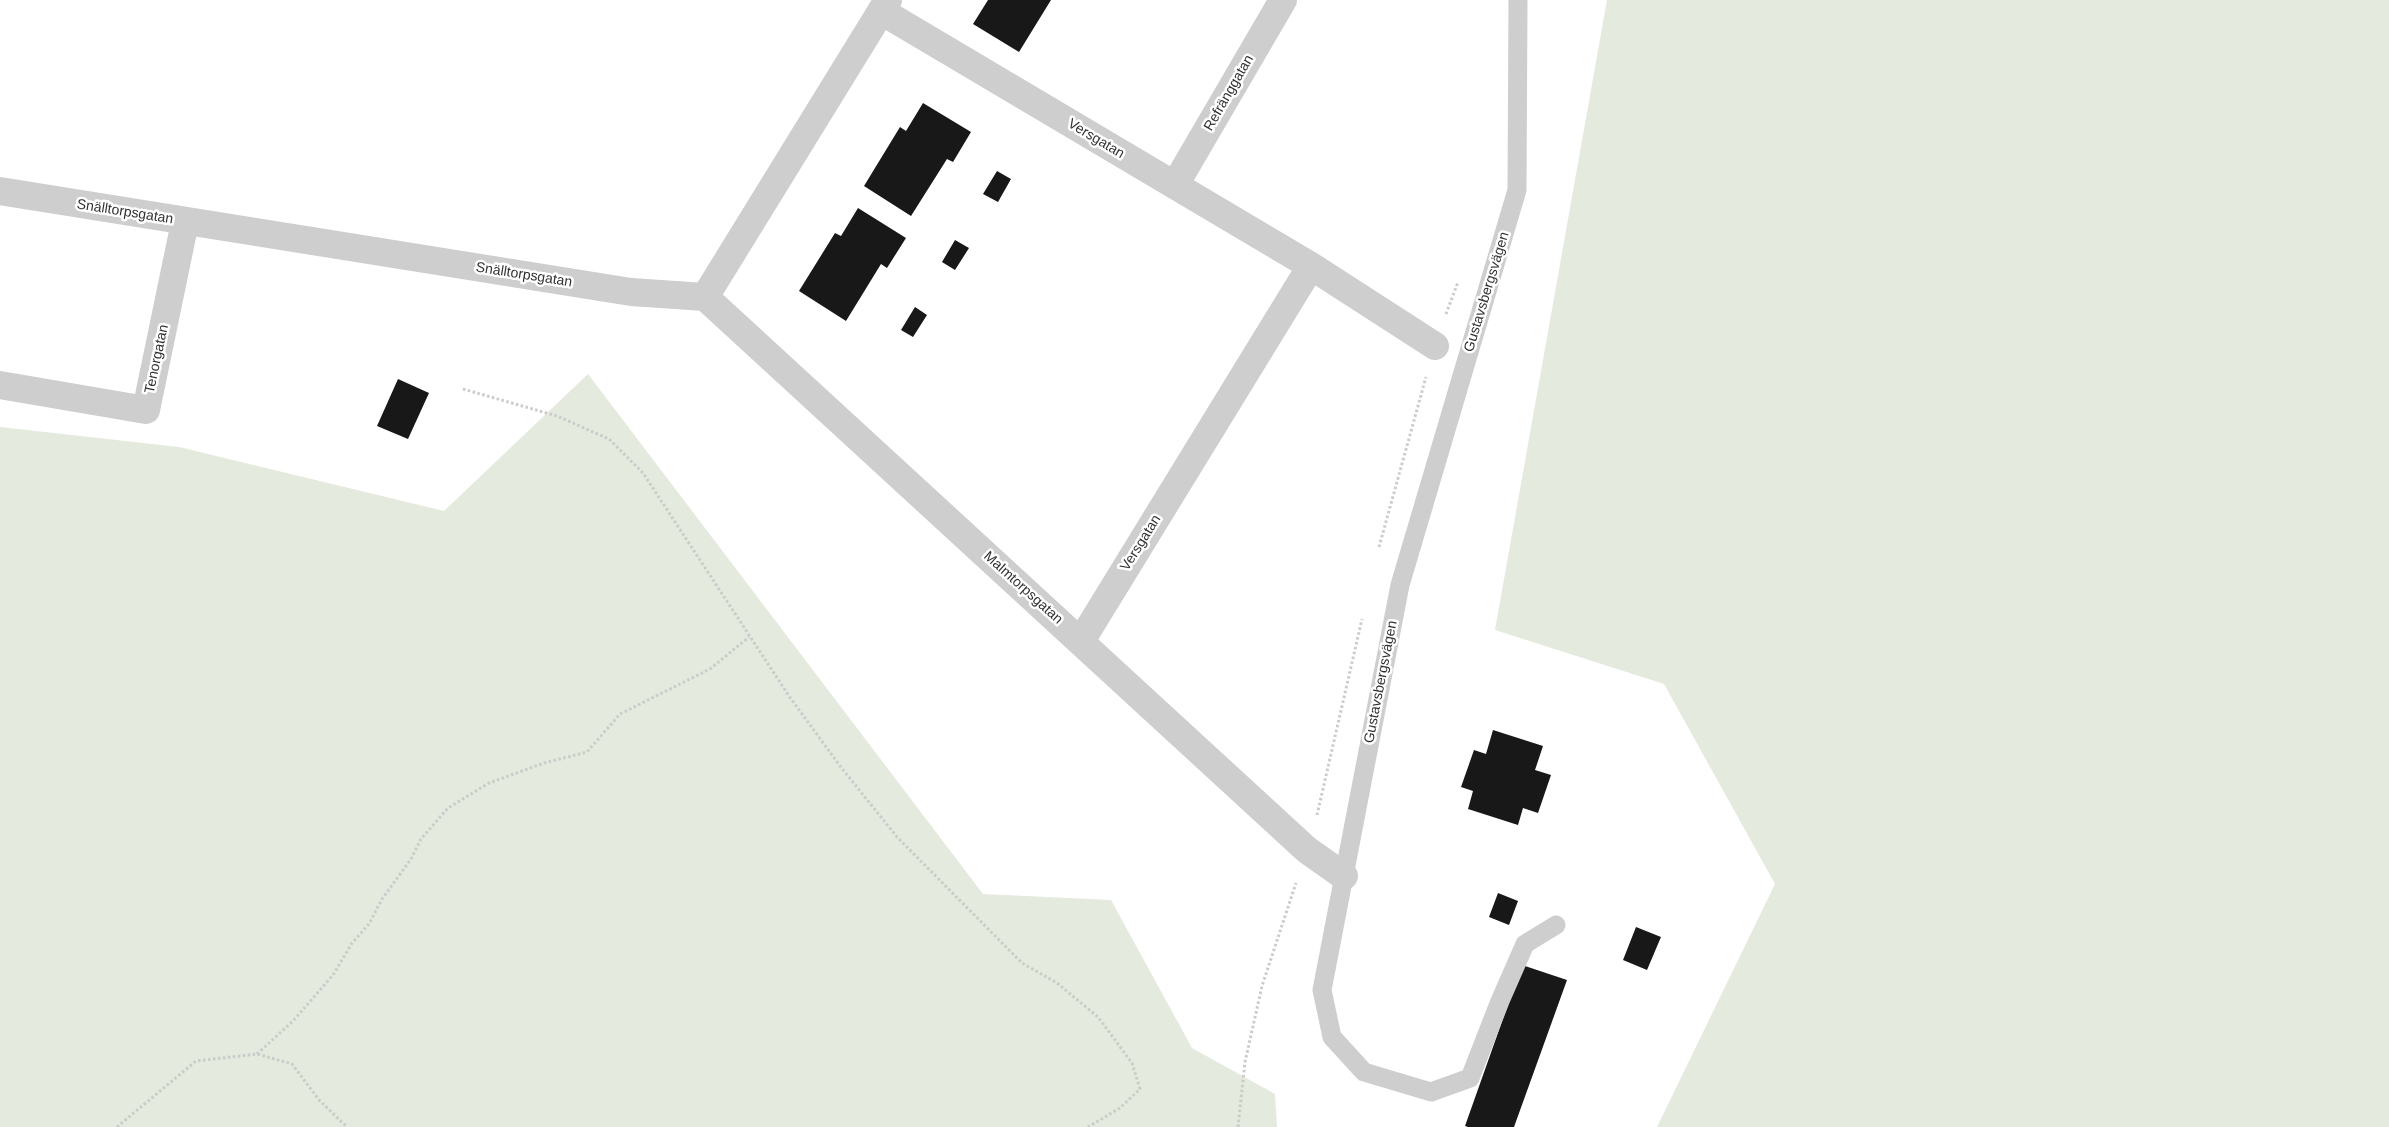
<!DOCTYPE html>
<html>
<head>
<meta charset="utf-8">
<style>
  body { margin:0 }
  canvas { display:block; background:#fff }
</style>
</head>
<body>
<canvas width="2389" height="1127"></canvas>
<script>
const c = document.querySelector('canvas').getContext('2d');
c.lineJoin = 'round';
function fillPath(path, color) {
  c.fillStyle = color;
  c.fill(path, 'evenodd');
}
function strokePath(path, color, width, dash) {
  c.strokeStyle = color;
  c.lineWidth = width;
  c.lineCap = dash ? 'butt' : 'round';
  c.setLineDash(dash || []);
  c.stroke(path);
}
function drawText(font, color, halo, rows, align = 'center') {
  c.font = font + ' Helvetica,sans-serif';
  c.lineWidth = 5;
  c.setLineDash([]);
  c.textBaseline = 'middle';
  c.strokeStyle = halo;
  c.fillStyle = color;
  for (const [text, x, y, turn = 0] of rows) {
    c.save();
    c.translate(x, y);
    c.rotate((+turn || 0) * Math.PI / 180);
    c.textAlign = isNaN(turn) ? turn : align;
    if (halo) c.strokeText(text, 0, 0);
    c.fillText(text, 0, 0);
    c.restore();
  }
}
fillPath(new Path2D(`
  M1607,0h782v1127h-732l118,-243 -111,-200 -169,-54z
  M588,374l395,520 128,6 81,148 83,46 2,33h-1277v-700l179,20 265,64z`), '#e4eadd');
fillPath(new Path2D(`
  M988,0h63l-32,52 -46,-28z
  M923,103l48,29 -18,30 -6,-3 -36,57 -47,-30 36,-59 6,4z
  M997,171l14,8 -13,23 -15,-8z
  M858,208l48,30 -19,30 -6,-4 -35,57 -47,-30 36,-58 6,3z
  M955,240l14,8 -14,22 -13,-8z
  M915,307l12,8 -14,22 -12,-7z
  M398,379l31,14 -21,46 -31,-13z
  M1493,730l50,16 -8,24 16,5 -13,38 -15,-5 -5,17 -50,-16 5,-18 -12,-4 13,-37 12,4z
  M1498,893l20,8 -9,24 -20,-8z
  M1636,927l25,10 -14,33 -24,-10z
  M1522,965l45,15 -53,147h-46l-3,-1z`), '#181818');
strokePath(new Path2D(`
  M1446,314l12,-32
  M463,389l94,27 52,23 34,34 146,223 51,70 57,71 125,126 35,20 41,34 34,46 8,26 -20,19 -32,19
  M1379,547l47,-170
  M1317,815l45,-196
  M257,1054l36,-33 40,-46 19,-32 17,-19 13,-25 29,-40 10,-20 27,-31 41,-25 55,-20 43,-11 33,-38 90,-45 39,-32
  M117,1127l79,-66 61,-7 35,10 28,37 27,26
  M1238,1127l7,-65 17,-76 34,-103`), '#cbcbcb', 3, [2.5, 2.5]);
strokePath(new Path2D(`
  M1518,0l-1,190 -117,395 -78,405 10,47 32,35 67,20 39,-14 30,-77 25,-57 31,-19`), '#cecece', 19);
strokePath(new Path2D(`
  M881,11l430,255 124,80
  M1175,185l108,-185
  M0,191l631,101 74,5
  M705,297l602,553 37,26
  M705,297l183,-297
  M0,385l146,25 39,-188
  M1081,641l230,-375`), '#cecece', 28);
drawText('14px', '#313131', '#fff', [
  ["Refränggatan",1229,93,-60],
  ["Versgatan",1096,139,31],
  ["Snälltorpsgatan",125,212,9],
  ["Snälltorpsgatan",524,275,9],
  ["Gustavsbergsvägen",1487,292,-73],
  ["Tenorgatan",157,359,-78],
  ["Versgatan",1141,543,-58],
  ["Malmtorpsgatan",1023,588,42],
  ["Gustavsbergsvägen",1381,682,-79]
]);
</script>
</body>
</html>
